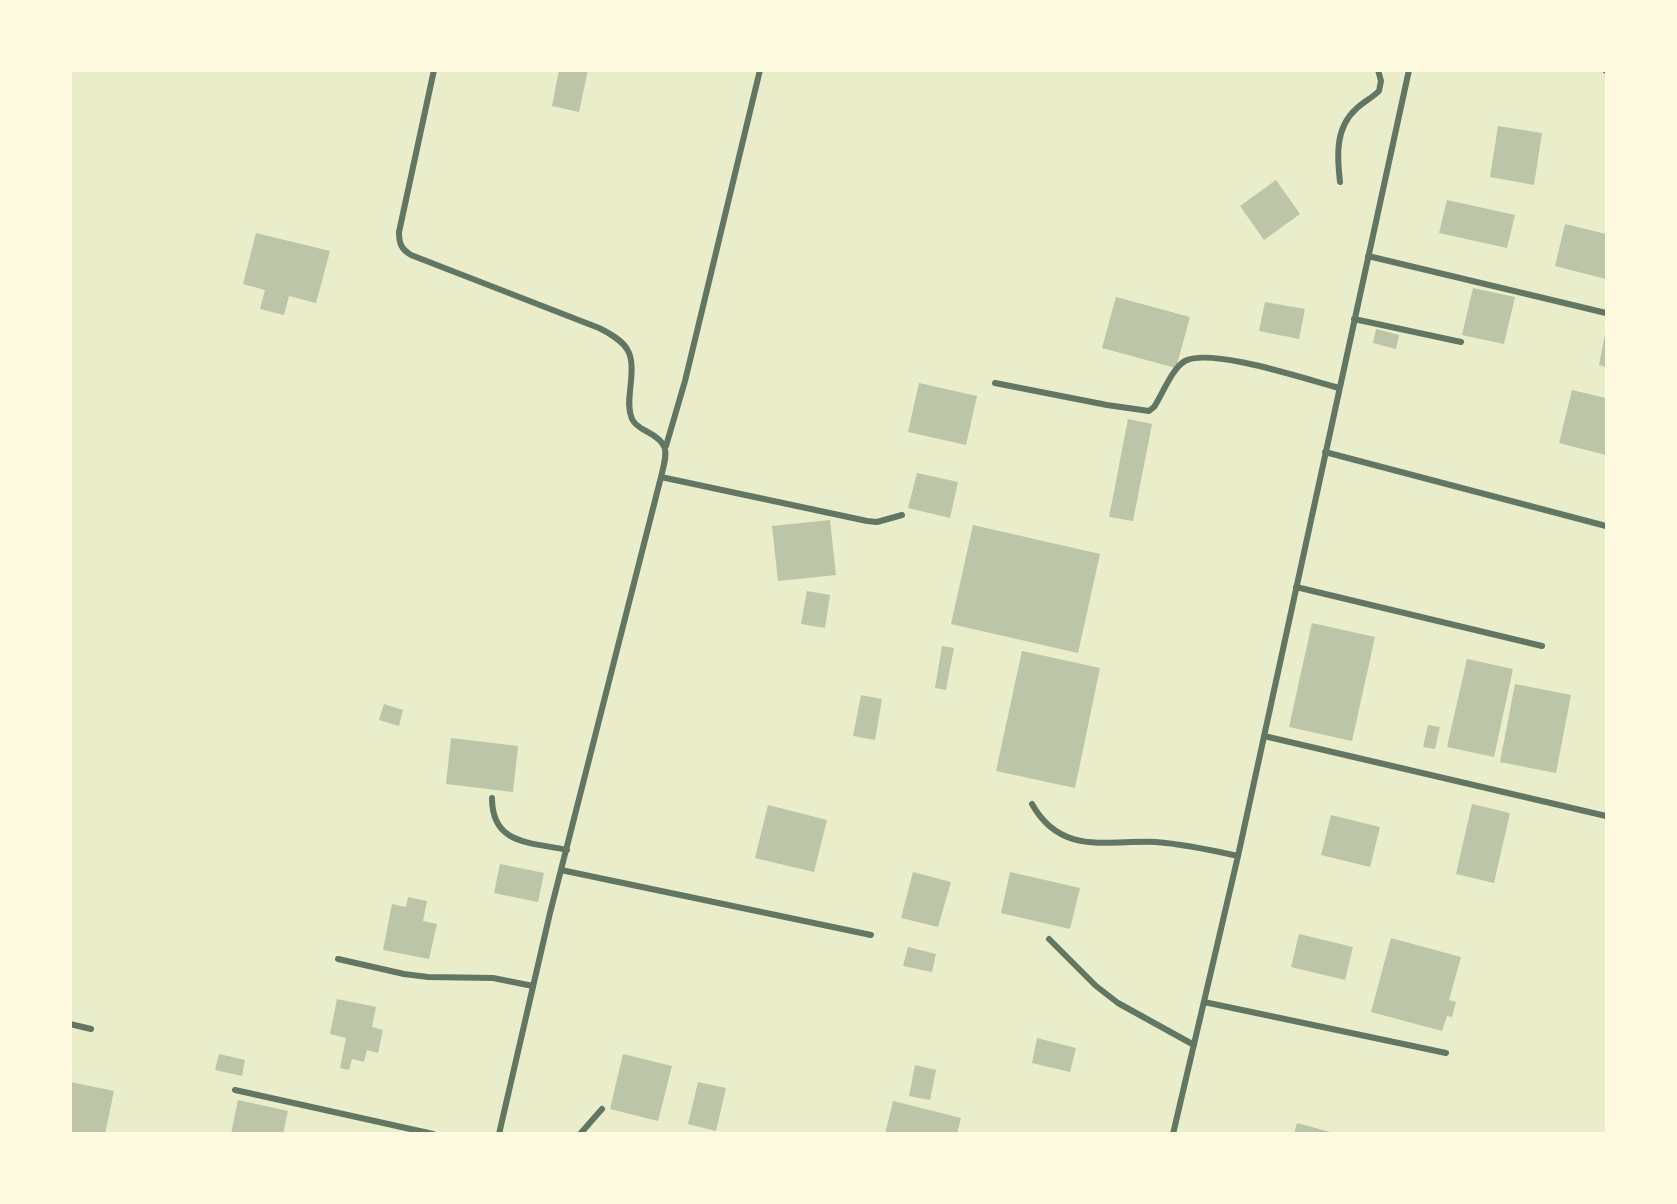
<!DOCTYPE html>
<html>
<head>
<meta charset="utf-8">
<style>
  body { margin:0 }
  #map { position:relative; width:1677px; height:1204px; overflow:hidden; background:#e9edc9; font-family:"Open Sans",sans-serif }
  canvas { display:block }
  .frame { position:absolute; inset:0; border:72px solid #fefae0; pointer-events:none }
</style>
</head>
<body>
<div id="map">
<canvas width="1677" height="1204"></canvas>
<div class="frame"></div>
</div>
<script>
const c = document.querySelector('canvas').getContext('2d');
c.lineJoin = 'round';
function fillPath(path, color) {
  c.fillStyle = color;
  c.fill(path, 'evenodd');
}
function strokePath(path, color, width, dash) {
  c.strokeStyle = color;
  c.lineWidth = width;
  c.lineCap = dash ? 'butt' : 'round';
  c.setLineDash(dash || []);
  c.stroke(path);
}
fillPath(new Path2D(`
  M559,70h29l-9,42 -27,-6z
  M1498,126l44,7 -8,52 -44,-8z
  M1276,180l24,34 -36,26 -24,-34z
  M1447,200l68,15 -8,33 -68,-15z
  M1565,224l41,10v45l-51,-13z
  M256,233l74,18 -14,52 -27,-7 -5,19 -24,-6 5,-19 -22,-6z
  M1473,288l42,9 -11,47 -42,-9z
  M1116,297l74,20 -14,51 -74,-20z
  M1265,302l40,7 -6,30 -40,-8z
  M1376,329l23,6 -3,14 -23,-6z
  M1605,334h1v33l-7,-2z
  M919,383l58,13 -11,49 -58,-13z
  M1572,390l34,8v57l-47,-12z
  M1128,419l24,5 -19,97 -24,-4z
  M917,473l41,9 -8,36 -42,-10z
  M830,520l6,55 -58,6 -6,-55z
  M973,525l127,29 -22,99 -127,-29z
  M807,591l23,4 -5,33 -24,-4z
  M1312,623l63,14 -23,104 -63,-14z
  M942,646l12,2 -8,42 -11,-2z
  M1022,651l78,17 -25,120 -79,-17z
  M1467,659l46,10 -19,88 -47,-10z
  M1515,684l56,11 -15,78 -56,-11z
  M861,695l21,4 -7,41 -22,-4z
  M384,704l19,6 -4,16 -20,-6z
  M1428,725l12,2 -5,22 -12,-2z
  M451,738l67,8 -5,46 -67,-8z
  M1472,804l38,9 -16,70 -38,-9z
  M768,805l59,15 -13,52 -59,-14z
  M1331,815l49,12 -10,40 -49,-12z
  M500,864l44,9 -6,29 -44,-9z
  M913,872l38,10 -13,45 -37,-9z
  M1010,872l70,16 -10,41 -69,-16z
  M408,897l19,4 -4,20 14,3 -8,35 -46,-9 9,-46 14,3z
  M1299,934l54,13 -8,33 -54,-13z
  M1391,938l70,19 -12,43 7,2 -4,15 -5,-1 -5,15 -71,-19z
  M908,947l28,7 -4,18 -29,-6z
  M337,999l39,8 -4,20 11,3 -5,23 -11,-3 -3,12 -12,-3 -3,11 -9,-2 6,-30 -16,-4z
  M1037,1038l39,10 -6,24 -38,-9z
  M219,1054l26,6 -3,16 -27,-6z
  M623,1054l49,12 -14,55 -48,-12z
  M915,1065l21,5 -6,30 -21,-4z
  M70,1082l44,9 -9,43h-35z
  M698,1082l28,6 -10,43 -28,-7z
  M238,1100l50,11 -5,23h-52z
  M893,1101l68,17 -4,16h-72z
  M1297,1123l37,10v1h-40z`), '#bcc5a7');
strokePath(new Path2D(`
  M434,70l-35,162c0,11 2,17 12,23l188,73c34,17 35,27 31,63 -1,9 -2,19 2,28 3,6 8,9 14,12 25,13 21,21 15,46l-111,436 -51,221
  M1606,70v1
  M1340,182c-3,-26 -5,-54 16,-73 7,-7 16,-11 23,-18l2,-10 -3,-11
  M1368,256l238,57
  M1354,319l107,23
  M995,383l112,22 42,6 5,-4c8,-12 19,-40 31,-46 26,-14 123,19 154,27
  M666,446l19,-65 75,-311
  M1325,452l281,74
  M661,477l206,44 10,1 25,-7
  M1296,587l246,59
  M1264,736l342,80
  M492,798c0,47 38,44 75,52
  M1032,804c29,52 75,36 124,38 28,2 55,8 82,14
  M561,870l310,65
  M1049,939l47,47 22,17 76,42
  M338,959l66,15 24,3 65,1 40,8
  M1204,1002l242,51
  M70,1024l21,5
  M235,1090l198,44
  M580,1134l22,-25
  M1173,1134l65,-278 171,-786`), '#617663', 6);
</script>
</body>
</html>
